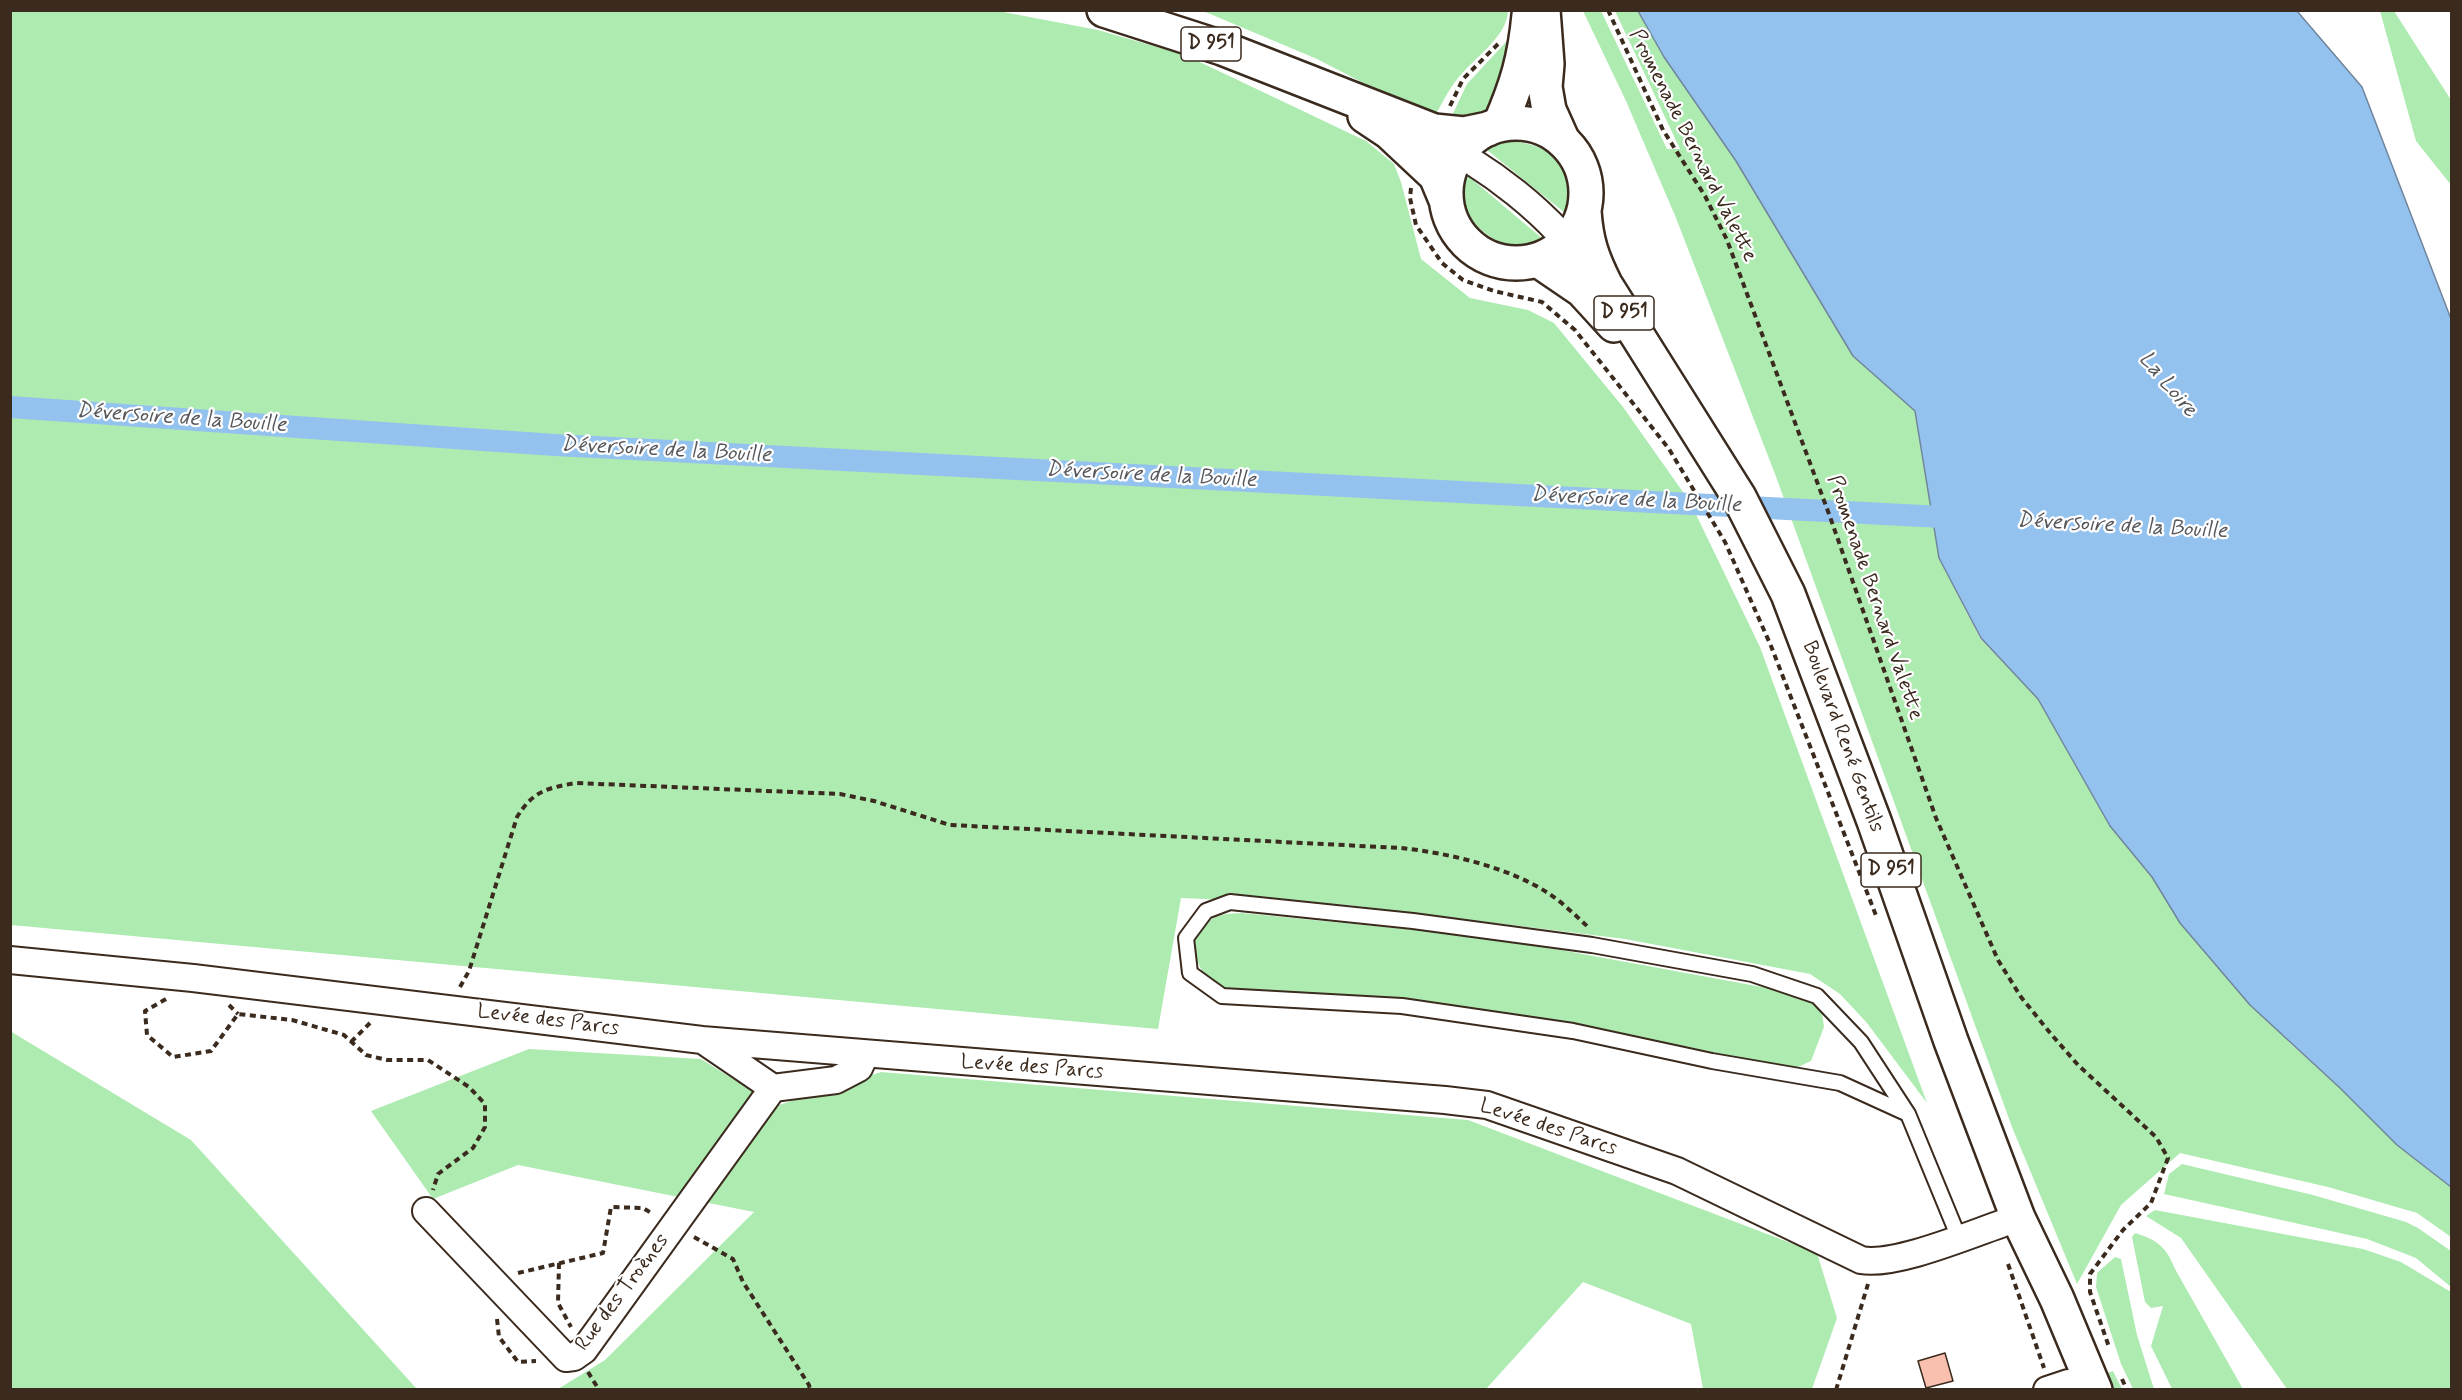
<!DOCTYPE html>
<html>
<head>
<meta charset="utf-8">
<style>
  body { margin:0 }
  #map { position:relative; width:2462px; height:1400px; overflow:hidden; background:#fff; font-family:Mynerve,sans-serif }
  canvas { display:block }
  .frame { position:absolute; inset:0; border:12px solid #3b2a1e; pointer-events:none }
</style>
</head>
<body>
<div id="map">
<canvas width="2462" height="1400"></canvas>
<div class="frame"></div>
</div>
<script>
const c = document.querySelector('canvas').getContext('2d');
c.lineJoin = 'round';
function fillPath(path, color) {
  c.fillStyle = color;
  c.fill(path, 'evenodd');
}
function strokePath(path, color, width, dash) {
  c.strokeStyle = color;
  c.lineWidth = width;
  c.lineCap = dash ? 'butt' : 'round';
  c.setLineDash(dash || []);
  c.stroke(path);
}
function drawText(font, color, halo, rows, align = 'center') {
  c.font = font + ' Mynerve,sans-serif';
  c.lineWidth = 4.5;
  c.setLineDash([]);
  c.textBaseline = 'middle';
  c.strokeStyle = halo;
  c.fillStyle = color;
  for (const [text, x, y, turn = 0] of rows) {
    c.save();
    c.translate(x, y);
    c.rotate((+turn || 0) * Math.PI / 180);
    c.textAlign = isNaN(turn) ? turn : align;
    if (halo) c.strokeText(text, 0, 0);
    c.fillText(text, 0, 0);
    c.restore();
  }
}
fillPath(new Path2D(`
  M10,11h988l100,19 87,25 181,86 28,23 7,18 20,77 49,39 58,12 26,13 69,84 67,95 70,145 167,456 -60,-80 -27,-29 -30,-20 -185,-35 -277,-34 -167,-7 -23,131 -1147,-104z
  M1203,11h305c-1,26 -34,47 -50,67 -10,12 -17,28 -25,41l-116,-60z
  M1583,11h18l66,138h13l-65,-138h23l26,46 72,104 117,195 62,55 24,147 41,80 58,61 72,127 42,51 28,46 111,121 49,44 57,57 54,42v50l-34,-24 -89,-26 -148,-34 -59,52 -44,79 -65,-157 -237,-653 -99,-256 -50,-117z
  M2380,11h14l57,89v85l-35,-44z
  M1518,29l-23,80 -24,14 -23,1 19,-40z
  M1504,141c48,1 71,24 61,72l-78,-63z
  M1468,176l75,63c-28,13 -53,4 -71,-19 -5,-6 -11,-18 -10,-26 1,-6 4,-13 6,-18z
  M1242,913l254,25 293,54 22,10 11,10 2,15 -13,34 -13,6h-14l-225,-46 -128,-17 -207,-14c-22,-14 -26,-22 -31,-47 15,-26 20,-29 49,-30z
  M10,1031l181,109 226,249h-406z
  M529,1049l172,10 75,47 105,-34 587,48 349,133 20,65 -25,71h-109l-12,-65 -108,-42 -97,107h-928l47,-29 149,-148 -236,-47 -85,34 -62,-88z
  M2182,1164l131,31 93,27 12,6 33,23v36l-35,-29 -49,-19 -203,-45 5,-20z
  M2155,1210l208,39 38,13 50,30v97h-164l-106,-151 -35,-22z
  M2135,1233c23,7 31,14 40,36l68,120h-71l-21,-43 12,-40 -12,2 -6,-6 -13,-65z
  M2115,1257l6,2 16,76 17,54h-21l-12,-25 -25,-77 1,-14z
  M2113,1371l9,18h-10l-13,-13z`), '#aeebb1');
const water = new Path2D(`
  M1638,11h659l65,76 89,232v868l-54,-42 -57,-57 -90,-83 -70,-82 -28,-46 -42,-51 -72,-127 -57,-61 -42,-80 -24,-147 -62,-55 -117,-195 -72,-104z`);
fillPath(water, '#94c2ee');
strokePath(water, '#70859b', 1.5);
strokePath(new Path2D(`
  M10,407l545,38 1406,73`), '#94c2ee', 22);
const building = new Path2D(`
  M1945,1353l8,28 -27,7 -8,-27z`);
fillPath(building, '#f9c0af');
strokePath(building, '#3b2a1e', 1.5);
const service = new Path2D(`
  M1908,1114l-68,-31 -128,-22 -139,-30 -171,-25 -180,-10 -32,-23 -4,-35 20,-27 24,-9 183,19 179,24 160,29 65,22 44,46 47,72 51,124`);
const minor = new Path2D(`
  M1422,134c63,30 132,81 170,141
  M10,960l183,18 509,62 743,60 42,5 190,66 184,89c36,7 119,-30 157,-42
  M707,1043l66,45
  M426,1211l140,147 8,-1 10,-7 189,-262 63,-8 23,-12 6,-13
  M2047,1390l21,-7`);
const secondary = new Path2D(`
  M1543,10l4,54 -2,23 4,23 13,29
  M1500,124c17,-39 25,-66 29,-109`);
const primary = new Path2D(`
  M1104,10l118,38 212,83 30,3 24,-5
  M1365,116l24,16 47,44 10,24
  M1446 193a70 70 0 1 1 140 0a70 70 0 1 1-140 0Z
  M1584,211c2,30 8,47 21,73l134,213 49,97 86,227 77,220 67,177 39,81 38,91
  M1538,260l44,30 32,35`);
strokePath(service, '#3b2a1e', 18);
strokePath(minor, '#3b2a1e', 30);
strokePath(secondary, '#3b2a1e', 38);
strokePath(primary, '#3b2a1e', 38);
strokePath(new Path2D(`
  M1608,10l55,120 42,66 22,44 102,274 107,304 62,142 23,37 30,37 27,31 78,72 12,21 -17,45 -28,27 -33,44v18l19,55
  M1450,106l13,-27 35,-35
  M1411,188l-1,10 6,27 26,38 21,17 31,11 48,11 33,28 94,119 56,93 46,104 106,272
  M460,987l9,-16 48,-154c16,-26 30,-29 59,-34l264,11 34,7 76,24 451,23c47,5 107,19 147,45 14,9 27,22 39,33
  M166,999l-21,12 2,24 26,22 38,-6 27,-37 54,6 52,15 22,20 21,5h41l41,27 16,17v23l-12,21 -35,26 -5,16
  M229,1005l9,9
  M351,1042l19,-19
  M694,1237l39,22 10,23 66,103 1,5
  M559,1263l-1,40 13,24
  M2008,1264l36,104
  M518,1273l85,-20 8,-46 32,1 10,6
  M497,1319l2,18 19,25 18,-1
  M588,1372l11,18
  M2122,1379l5,11
  M1836,1390l32,-106`), '#3b2a1e', 4, [6, 4.5]);
strokePath(service, '#fff', 14);
strokePath(minor, '#fff', 26);
strokePath(secondary, '#fff', 33);
strokePath(primary, '#fff', 33);
for (const [x, y, w] of [
  [1211,44,60],
  [1624,313,60],
  [1891,870,60]
]) {
  const box = new Path2D();
  box.roundRect(x - w / 2, y - 17, w, 34, 4.5);
  c.fillStyle = '#fff';
  c.fill(box);
  strokePath(box, '#3b2a1e', 1.5);
}
drawText('bold 20px', '#3b2a1e', null, [
  ["D 951",1211,44],
  ["D 951",1624,313],
  ["D 951",1891,870]
]);
drawText('21px', '#3b2a1e', '#fff', [
  ["Promenade Bernard Valette",1692,146,63],
  ["Promenade Bernard Valette",1874,598,71],
  ["Boulevard René Gentils",1842,737,70],
  ["Levée des Parcs",548,1021,7],
  ["Levée des Parcs",1032,1068,4],
  ["Levée des Parcs",1548,1128,18],
  ["Rue des Troènes",623,1293,-53]
]);
drawText('italic 22px', '#56585c', '#fff', [
  ["La Loire",2167,385,50],
  ["Déversoire de la Bouille",181,419,4],
  ["Déversoire de la Bouille",666,451,3],
  ["Déversoire de la Bouille",1151,476,3],
  ["Déversoire de la Bouille",1636,501,3],
  ["Déversoire de la Bouille",2122,527,3]
]);
</script>
</body>
</html>
